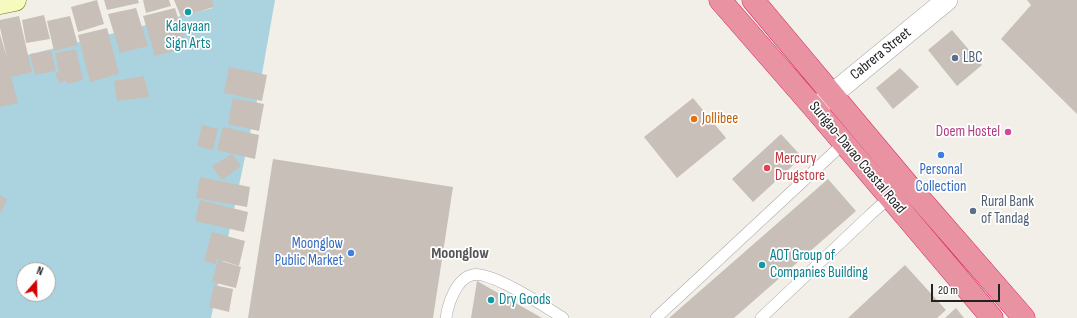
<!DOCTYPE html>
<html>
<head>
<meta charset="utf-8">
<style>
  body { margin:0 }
  #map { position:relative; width:1077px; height:318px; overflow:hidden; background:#f2efe9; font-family:"Sofia Sans Condensed",sans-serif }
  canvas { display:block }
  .north { position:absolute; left:16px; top:262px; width:40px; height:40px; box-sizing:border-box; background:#fff; border:1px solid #a7a7a7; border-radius:50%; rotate:20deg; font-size:11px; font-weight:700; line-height:16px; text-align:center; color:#222 }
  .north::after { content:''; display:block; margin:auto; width:14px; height:18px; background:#d40000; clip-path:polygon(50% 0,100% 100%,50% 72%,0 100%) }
  .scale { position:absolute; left:931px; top:284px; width:69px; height:18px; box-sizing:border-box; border:2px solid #222; border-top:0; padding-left:5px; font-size:12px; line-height:14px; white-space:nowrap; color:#222; -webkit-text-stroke:3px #fff; paint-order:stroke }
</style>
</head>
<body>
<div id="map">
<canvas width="1077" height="318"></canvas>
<div class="north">N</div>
<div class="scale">20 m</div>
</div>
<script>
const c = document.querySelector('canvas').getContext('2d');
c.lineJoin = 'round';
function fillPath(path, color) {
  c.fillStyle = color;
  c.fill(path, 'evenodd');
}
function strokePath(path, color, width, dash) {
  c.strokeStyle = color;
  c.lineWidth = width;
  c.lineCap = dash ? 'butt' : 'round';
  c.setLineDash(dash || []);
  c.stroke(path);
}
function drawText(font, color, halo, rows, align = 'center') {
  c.font = font + ' "Sofia Sans Condensed",sans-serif';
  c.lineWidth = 3.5;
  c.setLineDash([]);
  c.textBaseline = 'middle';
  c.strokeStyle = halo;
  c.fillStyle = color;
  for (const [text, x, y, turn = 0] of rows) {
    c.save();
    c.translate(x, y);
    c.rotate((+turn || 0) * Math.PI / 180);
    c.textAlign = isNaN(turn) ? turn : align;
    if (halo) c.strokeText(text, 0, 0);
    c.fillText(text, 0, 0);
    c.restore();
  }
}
fillPath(new Path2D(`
  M211,0h64l-16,91 -48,227h-211v-256l213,-54zM24,270h24v24h-24z`), '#aad3df');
fillPath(new Path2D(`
  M97,0l7,24 -26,8 -7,-25z
  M104,0h34l1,3 -32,7z
  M143,0h26l2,6 -25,7z
  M174,0h38l2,7 -33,10z
  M1027,0h50v114l-76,-75 30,-34z
  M136,8l12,38 -28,7 -12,-39z
  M175,8l12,40 -32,8 -12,-40z
  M44,15l6,24 -24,4 -4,-23z
  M19,16l13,56 -21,5 7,26 -18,4v-73l7,24 -7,-30v-8z
  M70,16l8,29 -24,6 -7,-30z
  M107,28l12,46 -29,8 -12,-47z
  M952,30l30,35 -25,21 -29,-36z
  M76,49l7,31 -16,4 -1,-3 -7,2 -4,-10 4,-1 -4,-19z
  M51,50l5,21 -21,4 -5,-21z
  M229,67l38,8 -5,26 -38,-8z
  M900,68l19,19 -26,22 -17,-21z
  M144,76l5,21 -32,4 -3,-20z
  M233,98l31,6 -5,27 -31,-7z
  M693,98l33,40 -49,40 -33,-41z
  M202,125l16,4 -5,21 -16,-4z
  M223,127l36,8 -4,24 -38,-9z
  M781,134l21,23 -49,45 -21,-23z
  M232,154l9,12 -19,14 -10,-14z
  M273,159l180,28 -20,131h-185z
  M200,177l50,10 -3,20 -51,-9z
  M828,179l28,32 -122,107h-65z
  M0,195l7,4 -7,15z
  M200,200l48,12 -4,20 -49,-11z
  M212,232l33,9 -6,25 -22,-7 -2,5 -11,-3z
  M218,260l23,7 -5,21 -24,-6z
  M905,265l41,45 -9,8h-89z
  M477,281l65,37h-71z
  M214,285l19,4 -4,23 -20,-5z
  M956,308l8,10h-19z`), '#c7bfb8');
const lane = new Path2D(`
  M446,318c2,-14 10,-39 26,-43 18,-5 74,32 91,43
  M656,318l188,-175
  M761,318l110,-104 19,-17`);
const street = new Path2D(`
  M818,106l129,-106`);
const secondary = new Path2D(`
  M0,3l15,-3`);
const highway = new Path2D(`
  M720,0l95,109 177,209
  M753,0l155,185 116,133`);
strokePath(lane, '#a9a9a9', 12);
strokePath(street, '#a9a9a9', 22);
strokePath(secondary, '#707d05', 23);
strokePath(highway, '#dc2a67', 23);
strokePath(lane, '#fff', 11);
strokePath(street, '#fff', 21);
strokePath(secondary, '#f7fabf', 22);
strokePath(highway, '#e892a2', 22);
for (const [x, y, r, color] of [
  [188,12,4,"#0f9aa8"],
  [955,58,4,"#5c6f8a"],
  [694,119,4,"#e8710a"],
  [1008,132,4,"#d1479c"],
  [941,155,4,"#3f7fe0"],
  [767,168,4,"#e0444e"],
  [973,211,4,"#5c6f8a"],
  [351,253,4,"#3f7fe0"],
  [762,265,4,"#0f9aa8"],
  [491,300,4,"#0f9aa8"]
]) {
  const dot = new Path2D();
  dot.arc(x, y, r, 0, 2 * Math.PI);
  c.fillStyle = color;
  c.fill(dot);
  strokePath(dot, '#fff', 1.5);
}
drawText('15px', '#0d838f', '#fff', [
  ["Kalayaan",188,27,"center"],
  ["Sign Arts",188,44,"center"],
  ["AOT Group of",770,256],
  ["Companies Building",770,273],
  ["Dry Goods",499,300]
], 'left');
drawText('15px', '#222', '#fff', [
  ["Cabrera Street",881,54,-39],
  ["Surigao-Davao Coastal Road",857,158,50]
]);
drawText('15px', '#4e5e75', '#fff', [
  ["LBC",963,58],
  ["Rural Bank",981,202],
  ["of Tandag",981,219]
], 'left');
drawText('15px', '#c56008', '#fff', [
  ["Jollibee",702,119]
], 'left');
drawText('15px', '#b23c85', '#fff', [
  ["Doem Hostel",1000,132]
], 'right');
drawText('15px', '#be3a42', '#fff', [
  ["Mercury",775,159],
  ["Drugstore",775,176]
], 'left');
drawText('15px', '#366cbe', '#fff', [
  ["Personal",941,170],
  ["Collection",941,187],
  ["Moonglow",343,244,"right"],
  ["Public Market",343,261,"right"]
]);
drawText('bold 16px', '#555', '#fff', [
  ["Moonglow",460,254]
]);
</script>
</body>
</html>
